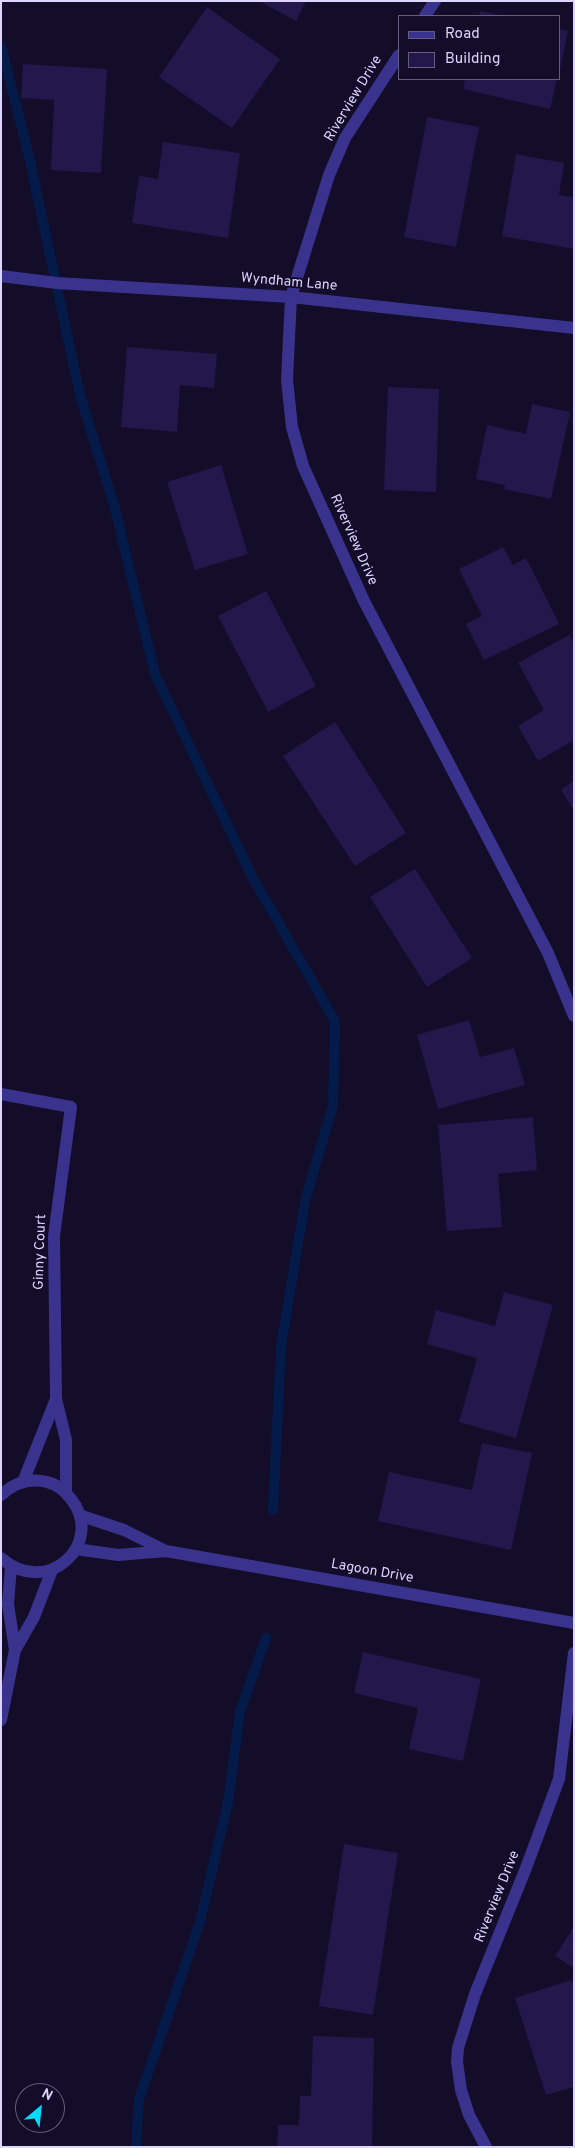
<!DOCTYPE html>
<html>
<head>
<meta charset="utf-8">
<style>
  body { margin:0 }
  #map { position:relative; width:575px; height:2148px; overflow:hidden; background:#130d29; font-family:Overpass,sans-serif }
  canvas { display:block }
  .frame { position:absolute; inset:0; border:2px solid #dbd5ff; pointer-events:none }
  .legend { position:absolute; left:398px; top:15px; width:162px; height:65px; box-sizing:border-box; background:#130d29; border:1px solid #635d7f; margin:0; padding:6px 9px; list-style:none; font-size:15px; color:#dbd5ff }
  .legend li { display:flex; align-items:center; gap:10px; height:25px }
  .legend b { width:25px; border:1px solid #635d7f }
  .north { position:absolute; left:15px; top:2083px; width:50px; height:50px; box-sizing:border-box; background:#130d29; border:1px solid #635d7f; border-radius:50%; rotate:28deg; font-size:14px; font-weight:700; line-height:20px; text-align:center; color:#dbd5ff }
  .north::after { content:''; display:block; margin:auto; width:18px; height:22px; background:#01dbff; clip-path:polygon(50% 0,100% 100%,50% 72%,0 100%) }
</style>
</head>
<body>
<div id="map">
<canvas width="575" height="2148"></canvas>
<div class="frame"></div>
<ul class="legend">
<li><b style="height:6px;background:#3a338d"></b>Road</li>
<li><b style="height:14px;background:#24174c"></b>Building</li>
</ul>
<div class="north">N</div>
</div>
<script>
const c = document.querySelector('canvas').getContext('2d');
c.lineJoin = 'round';
function strokePath(path, color, width, dash) {
  c.strokeStyle = color;
  c.lineWidth = width;
  c.lineCap = dash ? 'butt' : 'round';
  c.setLineDash(dash || []);
  c.stroke(path);
}
function fillPath(path, color) {
  c.fillStyle = color;
  c.fill(path, 'evenodd');
}
function drawText(font, color, halo, rows, align = 'center') {
  c.font = font + ' Overpass,sans-serif';
  c.lineWidth = 4;
  c.setLineDash([]);
  c.textBaseline = 'middle';
  c.strokeStyle = halo;
  c.fillStyle = color;
  for (const [text, x, y, turn = 0] of rows) {
    c.save();
    c.translate(x, y);
    c.rotate((+turn || 0) * Math.PI / 180);
    c.textAlign = isNaN(turn) ? turn : align;
    if (halo) c.strokeText(text, 0, 0);
    c.fillText(text, 0, 0);
    c.restore();
  }
}
strokePath(new Path2D(`
  M1,46l29,115 50,234 34,110 41,169 98,204 82,143 -2,84 -28,96 -24,145 -8,164
  M136,2147l3,-48 61,-177 28,-120 12,-90 26,-74`), '#041b4a', 10);
fillPath(new Path2D(`
  M259,1h47l-10,20z
  M207,7l73,52 -48,69 -73,-51z
  M480,11l20,4v1h-21z
  M559,29l9,2 -8,38h-1z
  M23,64l84,5 -6,104 -50,-3 3,-70 -33,-2z
  M465,79h92l-7,30 -87,-20z
  M427,117l52,10 -23,120 -52,-10z
  M163,142l77,11 -12,85 -96,-15 7,-47 19,3z
  M516,154l48,9 -5,32 15,2v52l-72,-13z
  M127,347l90,7 -3,34 -34,-3 -3,47 -56,-5z
  M388,387l51,2 -3,103 -52,-2z
  M532,404l38,8 -19,87 -47,-10 1,-4 -29,-6 11,-54 39,9z
  M221,465l27,89 -53,16 -28,-88z
  M503,547l10,18 13,-7 33,66 -75,36 -18,-36 16,-8 -23,-47z
  M266,591l50,95 -48,26 -50,-96z
  M569,635l5,8v97l-36,21 -20,-35 26,-16 -26,-47z
  M335,722l71,111 -51,33 -72,-110z
  M574,781v29l-13,-20z
  M415,869l57,89 -45,29 -57,-90z
  M469,1020l11,37 34,-9 11,37 -87,24 -21,-74z
  M533,1117l4,53 -39,4 4,53 -55,4 -9,-106z
  M504,1292l49,13 -37,133 -57,-16 18,-64 -50,-14 9,-34 59,16z
  M482,1443l50,10 -21,97 -133,-29 11,-49 83,18z
  M363,1652l118,27 -18,82 -54,-12 9,-41 -64,-15z
  M344,1844l54,9 -25,162 -54,-9z
  M574,1927v41l-19,-12z
  M571,1980l3,7v100l-28,8 -31,-97z
  M313,2036l61,2 -2,109h-95l1,-22h21l1,-29h11z`), '#24174c');
strokePath(new Path2D(`
  M425,16l10,-15
  M399,55l-54,83 -16,37 -38,122 -4,83 5,47 11,39 61,135 184,352 26,63
  M1,276l56,7 234,14 283,31
  M1,1094l70,13 -17,129 2,163
  M23,1482l33,-83 10,41v52
  M1,1495c13,-12 29,-17 46,-13 10,2 18,9 24,17 35,44 -24,100 -70,59
  M76,1549l42,6 48,-4 -42,-21 -42,-14
  M166,1551l408,72
  M11,1567l-3,37 7,46 19,-33 18,-47
  M1,1720l14,-70
  M486,2147l-17,-32 -8,-25 -4,-28 1,-14 17,-54 51,-126 33,-89 15,-126`), '#3a338d', 12);
drawText('14px', '#dbd5ff', '#130d29', [
  ["Riverview Drive",354,99,-59],
  ["Wyndham Lane",289,283,5],
  ["Riverview Drive",353,540,66],
  ["Ginny Court",41,1252,-88],
  ["Lagoon Drive",372,1572,10],
  ["Riverview Drive",498,1897,-68]
]);
</script>
</body>
</html>
